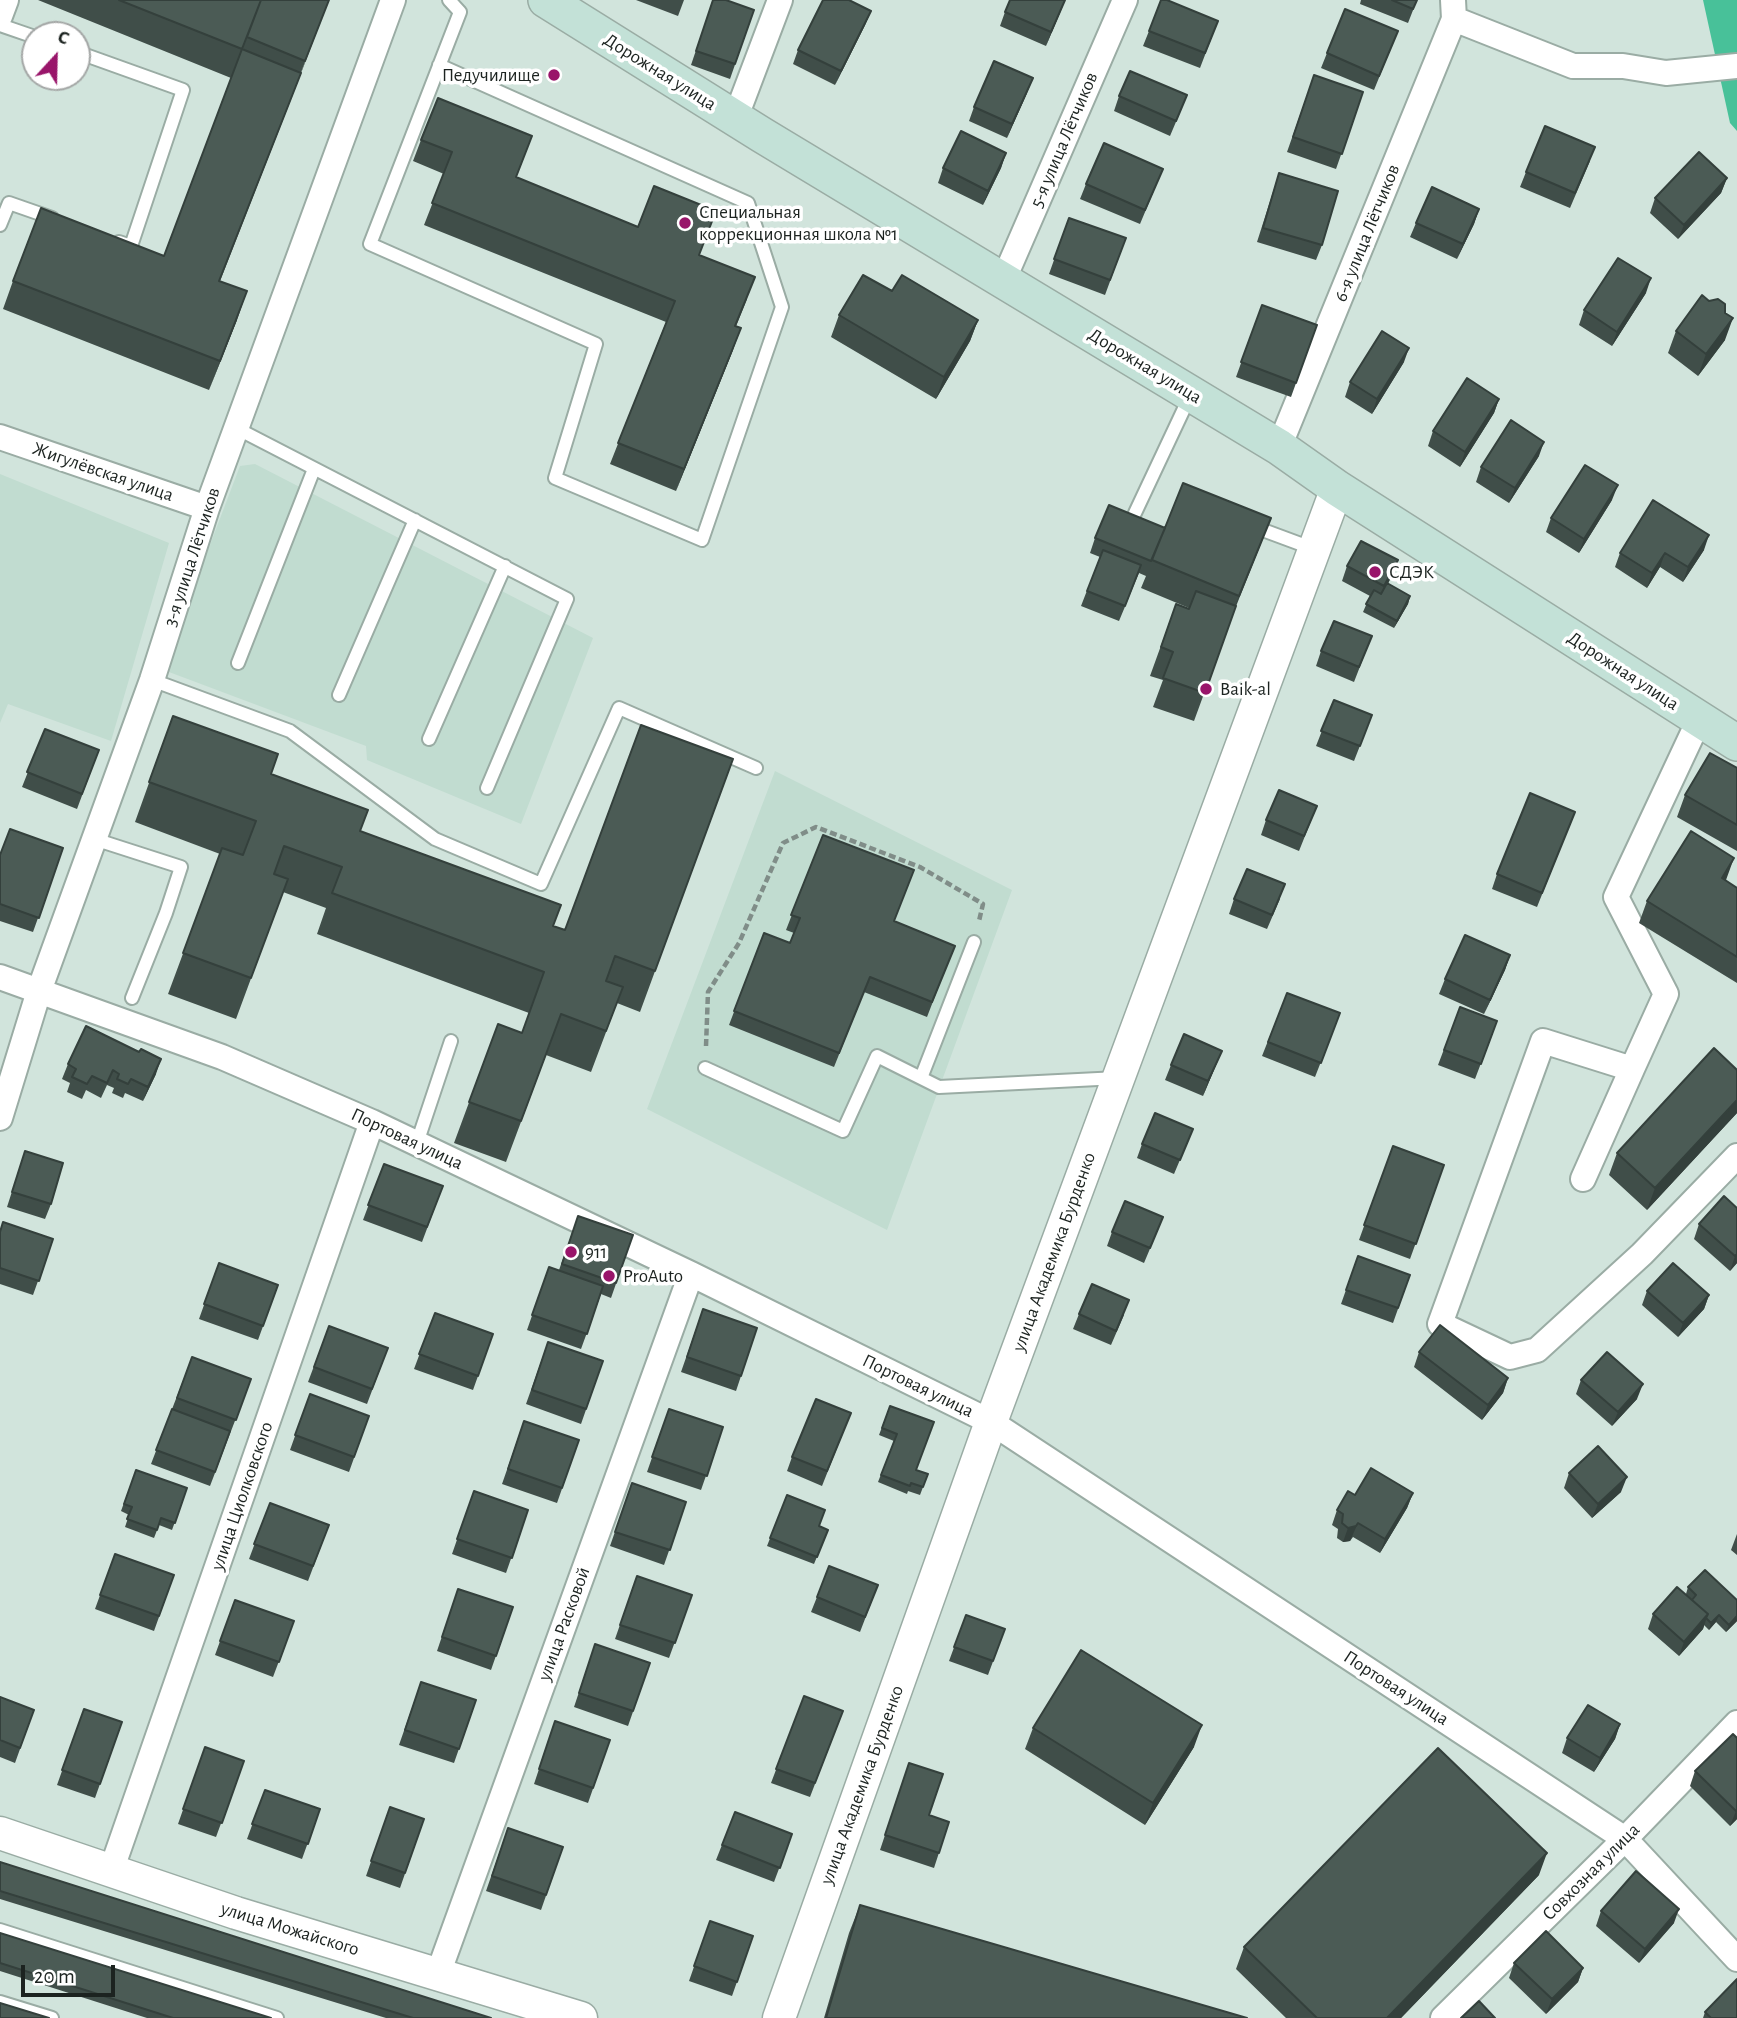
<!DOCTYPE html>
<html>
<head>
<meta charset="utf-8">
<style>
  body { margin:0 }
  #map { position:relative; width:1737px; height:2018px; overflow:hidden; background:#d1e4dc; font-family:"Alegreya Sans",sans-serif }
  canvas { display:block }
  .north { position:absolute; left:21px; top:21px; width:70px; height:70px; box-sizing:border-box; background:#fff; border:2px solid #a4a7a6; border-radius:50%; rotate:22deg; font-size:19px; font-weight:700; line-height:28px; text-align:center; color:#1c2320 }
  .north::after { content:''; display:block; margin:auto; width:24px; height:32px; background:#99156a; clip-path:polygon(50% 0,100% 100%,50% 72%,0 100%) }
  .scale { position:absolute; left:21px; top:1965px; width:94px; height:32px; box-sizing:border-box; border:4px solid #1c2320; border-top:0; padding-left:9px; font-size:21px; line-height:24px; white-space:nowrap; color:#1c2320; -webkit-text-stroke:5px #fff; paint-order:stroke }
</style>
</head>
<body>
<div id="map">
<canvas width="1737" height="2018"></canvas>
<div class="north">С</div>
<div class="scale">20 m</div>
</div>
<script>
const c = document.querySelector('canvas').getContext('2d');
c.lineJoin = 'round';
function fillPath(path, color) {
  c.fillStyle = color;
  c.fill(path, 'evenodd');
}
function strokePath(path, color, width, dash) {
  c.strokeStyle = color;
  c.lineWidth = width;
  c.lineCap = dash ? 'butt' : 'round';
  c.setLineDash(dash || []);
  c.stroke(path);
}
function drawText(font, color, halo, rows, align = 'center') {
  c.font = font + ' "Alegreya Sans",sans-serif';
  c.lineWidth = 7;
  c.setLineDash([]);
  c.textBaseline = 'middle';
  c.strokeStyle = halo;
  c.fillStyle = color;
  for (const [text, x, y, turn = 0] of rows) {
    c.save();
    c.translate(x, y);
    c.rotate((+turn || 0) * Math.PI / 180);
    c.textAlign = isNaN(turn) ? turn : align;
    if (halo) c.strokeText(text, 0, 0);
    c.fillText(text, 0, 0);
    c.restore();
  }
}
fillPath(new Path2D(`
  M255,464l338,174 -72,186 -154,-64 -1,-14 -197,-74 15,-59 56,-147z
  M0,474l169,69 -58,198 -103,-37 -8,19z
  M775,771l237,119 -125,340 -240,-121z`), '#c1dcd0');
fillPath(new Path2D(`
  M1703,0h34v131l-7,-8z`), '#48c199');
const service = new Path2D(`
  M0,25l35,12
  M77,52l106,38 -52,156 -12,-4
  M439,65l309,138 34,104 -80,233 -147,-62 41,-134 -226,-100 90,-232 -11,-12
  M0,225l9,-22 43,15
  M236,428l331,171 -80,189
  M1135,513l55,-117
  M1252,526l62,23
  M238,663l76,-194
  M152,680l138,51 145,108 106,45 78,-176 137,60
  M339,695l76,-175
  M429,739l76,-173
  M94,839l87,28 -15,46 -34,85
  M705,1068l138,63 34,-75 62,31 179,-9
  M921,1078l53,-136
  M417,1143l34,-102
  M0,1930l277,88
  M0,2002l52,16`);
const minor = new Path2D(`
  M1453,0l1,19 119,47h50l43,7 71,-7
  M0,16l6,-16
  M735,119l45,-119
  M1003,281l122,-281
  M0,437l207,71
  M1279,447l175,-428
  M1699,720l-83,177 50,97 -34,75 -89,-28 -103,283 70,33 27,-7 105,-96 95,-98
  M0,977l222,80 150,65 319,152 300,148 634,417 112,120
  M0,1118l39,-127 113,-311 55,-172 186,-508
  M1583,1179l49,-110
  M111,1871l261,-749
  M438,1974l253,-700
  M1443,2018l182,-179 112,-116`);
const tertiary = new Path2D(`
  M0,1833l236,80 345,105
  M779,2018l212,-596 346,-934`);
const secondary = new Path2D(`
  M546,0l216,135 517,312 58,41 400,255`);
strokePath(service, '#9aaca4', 16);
strokePath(minor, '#9aaca4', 28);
strokePath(tertiary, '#9aaca4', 35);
strokePath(secondary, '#9aaca4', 38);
strokePath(new Path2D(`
  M706,1046l2,-54 31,-49 44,-100 33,-16 104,40 63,37 -4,17`), '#808d88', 4.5, [7, 3.5]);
strokePath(service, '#fff', 12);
strokePath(minor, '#fff', 24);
strokePath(tertiary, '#fff', 32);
strokePath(secondary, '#c3e1d7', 35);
fillPath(new Path2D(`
  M38,0h291l-109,281 17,39 -28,70 -206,-81 10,-28 151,-25 67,-178z
  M636,0h48l-6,16z
  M713,0l41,10 -24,69 -39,-14z
  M1361,0h56l-9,23 -48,-19z
  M1062,8l-16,38 -46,-20 5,-14z
  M871,11l-6,14 -30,60 -42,-21 5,-14z
  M1218,21l-18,47 -57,-22 6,-15z
  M1398,31l-24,59 -53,-22 6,-15z
  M1314,75l49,17 -27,77 -49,-17z
  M1027,93l-20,45 -38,-17 5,-14z
  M1119,96l62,14 -11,26 -56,-25z
  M532,136l-16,42 122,49 78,-16 -17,44 48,44 -11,27 -3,24 -57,141 -66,-27 56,-142 -242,-97 20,-51 -31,-13 8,-21z
  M1006,153l-5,15 -18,37 -45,-22 5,-15z
  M1590,161l-20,47 -50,-21 6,-15z
  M1163,169l-23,55 -60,-25 6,-15z
  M1279,173l43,72 -6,15 -59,-18z
  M1727,178l-6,15 -43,46 -28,-26 5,-15z
  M1479,209l-5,15 -17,35 -47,-22 6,-14z
  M1069,218l57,20 -21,57 -56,-21z
  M892,291l86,29 -8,21 -34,58 -105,-62 8,-22z
  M1646,293l-34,53 -33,-21 5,-15z
  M1262,305l55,20 -26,72 -55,-20z
  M1676,331l49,9 -27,36 -30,-23z
  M1404,362l-32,52 -27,-17 5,-15z
  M1499,399l-5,14 -34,54 -32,-21 5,-15z
  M1539,456l-30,47 -33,-21 5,-15z
  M1612,500l-33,53 -33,-21 5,-14z
  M1165,528l95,18 -25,63 -41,112 -41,-14 10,-27 -13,-4 26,-72 13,5v-1l-48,-20 5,-12 -7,-3 -20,48 -38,-15 19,-49 -10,-4 5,-15z
  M1704,550l-21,32 -23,-15 -13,21 -32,-21 5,-14z
  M1398,560l-6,15 -4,9 22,12 -2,8 -14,24 -31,-16 7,-16 -28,-15 5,-15z
  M1321,651h45l-12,31 -38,-16z
  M1334,700l38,15 -18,46 -38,-15z
  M173,716l98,58 89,57 193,95 12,4 168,-171 -93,253 -23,-9 -26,69 -45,-17 -40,107 -52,-19 44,-119 24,9 7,-20 -212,-79 9,-26 -43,-16 -47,127 -68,-25 52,-140 -85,-32z
  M45,729l54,21 -22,59 -55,-22z
  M1737,768v83l-60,-34 8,-22z
  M1317,806l-18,45 -38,-16 5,-15z
  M1575,812l-38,95 -45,-18 5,-15z
  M823,835l72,86 54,39 -22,57 -63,-25 -30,75 -105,-42 35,-92 26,10 4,-10 -8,-3z
  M63,848l-30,84 -33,-11v-66z
  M1726,881l11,7v95l-98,-60 8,-22z
  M1234,899h46l-13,30 -38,-15z
  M1510,955l-5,15 -21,44 -45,-20 6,-15z
  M1287,993l53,20 -25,64 -53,-21z
  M1460,1007l37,14 -22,58 -37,-14z
  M1222,1051l-19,45 -38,-16 6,-15z
  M68,1064l88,10 -13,27 -18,-8 -2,5 -11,-5 2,-5 -7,-3 -6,13 -15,-8 -4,9 -15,-7 3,-9 -8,-4z
  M1737,1070v43l-90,97 -38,-35 8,-22z
  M1193,1129l-19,45 -37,-16 5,-14z
  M1393,1146l51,19 -34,94 -51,-19z
  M25,1151l26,53 -6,15 -38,-12z
  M384,1164l59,22 -21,56 -59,-22z
  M1724,1196l13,67 -7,8 -36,-32 5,-15z
  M578,1216l55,19 -22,63 -10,-4 -20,55 -54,-19 22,-63 10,3z
  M0,1231l53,8 -20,56 -33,-11z
  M1112,1232h45l-13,31 -37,-17z
  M1358,1256l52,19 -17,48 -52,-19z
  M219,1263l59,22 -20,55 -59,-21z
  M1647,1291l62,4 -5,14 -26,28 -36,-32z
  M703,1309l54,19 -21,63 -55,-19z
  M435,1313l58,21 -20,56 -59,-21z
  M1079,1314l45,1 -13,30 -38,-16z
  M329,1326l59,22 -21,56 -59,-22z
  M548,1342l55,19 -22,63 -55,-20z
  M1419,1352l89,26 -5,15 -21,27 -68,-53z
  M192,1357l59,22 -41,107 -59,-22z
  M1581,1380l56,19 -25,27 -36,-32z
  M310,1394l59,22 -20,56 -59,-22z
  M890,1406l26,64 12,4 -8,21 -12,-4 -1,3 -29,-12 16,-41 -15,-6z
  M669,1409l54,18 -22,63 -54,-18z
  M524,1421l55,19 -22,63 -55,-19z
  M845,1428l-23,58 -35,-15 5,-14z
  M136,1470l51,18 -15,42 -13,-5 -5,13 -29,-11 4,-12 -8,-4z
  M1569,1473l52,19 -29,26 -28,-30z
  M632,1483l54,19 -22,63 -54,-19z
  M474,1491l54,19 -22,63 -54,-19z
  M1413,1493l-6,15 -27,45 -27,-16 -3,4 -7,1 -6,-4 1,-9 -6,-4 5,-15z
  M787,1495l32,31 9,4 -14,34 -47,-18z
  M270,1503l59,22 -21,56 -59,-22z
  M1737,1534v21l-6,-5z
  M115,1554l59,21 -20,56 -59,-22z
  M637,1576l55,19 -23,63 -54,-19z
  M878,1585l-18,47 -49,-20 6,-15z
  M1688,1587l49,13v21l-11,11 -10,-10 -7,8 -5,-5 -1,4 -24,27 -31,-27 5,-15 33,-20z
  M458,1589l55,18 -22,63 -54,-19z
  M235,1600l59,21 -21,56 -58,-22z
  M966,1615l39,14 -17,46 -39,-14z
  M595,1644l55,19 -22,63 -54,-19z
  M421,1682l55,18 -22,63 -55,-18z
  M804,1696l39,15 -33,86 -39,-14z
  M0,1697l34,13 -19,53 -15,-6z
  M84,1709l38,13 -27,76 -38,-13z
  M555,1721l55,19 -22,63 -54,-19z
  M1620,1724l-5,15 -21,33 -32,-19 5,-15z
  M1033,1728l161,19 -49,78 -120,-76z
  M1737,1738v81l-7,7 -40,-40 5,-15z
  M205,1747l39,14 -28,76 -38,-13z
  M904,1778l25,37 20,7 -15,46 -54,-18z
  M265,1790l55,19 -18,50 -55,-20z
  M390,1807l34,12 -24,69 -34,-12z
  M735,1812l57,22 -18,48 -58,-22z
  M508,1828l55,19 -22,63 -55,-19z
  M0,1862l491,156h-105l-386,-119z
  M1539,1875l-138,143h-115l-50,-49 8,-22z
  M860,1905l387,113h-423l25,-85z
  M1601,1911l73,12 -35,40 -43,-37z
  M710,1921l43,15 -21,60 -43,-15z
  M0,1933l271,85h-124l-147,-47z
  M1514,1963l69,5 -5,14 -32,32 -37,-36z
  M1705,2012l32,6h-34z`), '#404e49');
fillPath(new Path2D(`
  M329,0l-39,102 -81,207z
  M1065,0l-3,8 -16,38 5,-14z
  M871,11l-6,14 -30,60 6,-14z
  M1033,78l-6,15 -20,45 5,-14z
  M1006,153l-5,15 -18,37 5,-14z
  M1727,178l-6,15 -43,46 6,-14z
  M1479,209l-5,15 -17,35 6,-15z
  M1651,278l-5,15 -34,53 5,-14z
  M247,291l-10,29 -28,70 11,-29z
  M1733,318l-8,22 -27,36 8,-22z
  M978,320l-8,21 -34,58 8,-22z
  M741,328l-8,22 -57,141 8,-22z
  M1409,348l-5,14 -32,52 5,-15z
  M1499,399l-5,14 -34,54 5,-15z
  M1544,442l-5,14 -30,47 6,-15z
  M1618,485l-6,15 -33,53 5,-14z
  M1271,518l-11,28 -32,78 11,-28z
  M1709,535l-5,15 -21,32 5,-15z
  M1665,553l-5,14 -13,21 5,-15z
  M1398,560l-6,15 -13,26 5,-15z
  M1410,596l-2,8 -14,24 3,-7z
  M1734,858l-8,22 -12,20 8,-22z
  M1510,955l-5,15 -21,44 6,-14z
  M1222,1051l-6,14 -13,31 5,-15z
  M161,1059l-5,15 -13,27 5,-14z
  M1737,1100v13l-90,97 8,-22z
  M1737,1254v9l-7,8 5,-15z
  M1709,1295l-5,14 -26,28 5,-14z
  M1508,1378l-5,15 -21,27 6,-15z
  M1643,1384l-6,15 -25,27 6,-14z
  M1627,1477l-6,15 -29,26 6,-14z
  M1413,1493l-6,15 -27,45 5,-14z
  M1358,1523l-8,18 -7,1 5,-14z
  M1708,1614l-5,15 -24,27 5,-14z
  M1719,1615l-3,7 -7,8 2,-7z
  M1737,1616v5l-11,11 3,-7z
  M1620,1724l-5,15 -21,33 6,-14z
  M1202,1725l-8,22 -49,78 8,-22z
  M1737,1810v9l-7,7 6,-15z
  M1547,1853l-8,22 -138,143h-14z
  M1679,1909l-5,14 -35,40 6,-14z
  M1583,1968l-5,14 -32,32 6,-15z`), '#34403c');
const building = new Path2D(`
  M119,0h142l-19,49z
  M261,0h68l-24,61 -58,-24z
  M713,0h13l28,10 -19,54 -39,-13z
  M823,0h26l22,11 -30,60 -43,-21z
  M1010,0h55l-14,32 -46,-20z
  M1161,0h6l51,21 -13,32 -56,-22z
  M1392,0h25l-4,9z
  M1345,9l53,22 -19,45 -52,-23z
  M242,49l59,24 -82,208 28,10 -27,70 -207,-80 28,-73 123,48z
  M994,61l39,17 -21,46 -38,-17z
  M1130,71l57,24 -11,26 -57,-25z
  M1314,75l49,17 -21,62 -49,-17z
  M438,98l94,38 -16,41 122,50 16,-41 62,25 -17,44 56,22 -20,49 6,2 -57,141 -66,-26 57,-142 -243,-98 20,-51 -31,-12z
  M1545,126l50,21 -20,46 -49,-21z
  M961,131l45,22 -18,38 -45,-23z
  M1104,143l59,26 -18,41 -59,-26z
  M1699,152l28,26 -43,47 -29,-27z
  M1279,173l59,18 -16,54 -59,-17z
  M1432,187l47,22 -16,35 -47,-21z
  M1069,218l57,20 -16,42 -56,-21z
  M1618,258l33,20 -34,54 -33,-22z
  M863,275l29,16 10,-16 76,45 -34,57 -105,-62z
  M1702,295l7,6 9,-2 7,5v9l8,5 -27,36 -30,-23z
  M1262,305l55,20 -21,58 -55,-21z
  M1382,331l27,17 -32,51 -27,-17z
  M1467,378l32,21 -34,53 -32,-21z
  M1511,420l33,22 -29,46 -34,-21z
  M1585,465l33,20 -34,54 -33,-21z
  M1183,483l88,35 -32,78 -87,-36z
  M1653,500l56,35 -21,32 -23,-14 -13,20 -32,-20z
  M1109,505l56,23 -14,33 -56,-23z
  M1361,541l37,19 -14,26 -37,-20z
  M1103,550l38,15 -16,41 -38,-15z
  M1387,583l23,13 -13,25 -31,-17 8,-14 7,4z
  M1196,591l40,15 -31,87 -42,-15 10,-26 -12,-5 15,-43 13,5z
  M1334,621l38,15 -13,31 -38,-16z
  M1334,700l38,15 -12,31 -39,-15z
  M173,716l105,38 -7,20 97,36 -8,21 201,74 -8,21 12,4 76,-205 92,34 -78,212 -40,-15 -9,25 17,6 -17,44 -45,-17 -40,107 -52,-19 29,-78 24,9 22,-61 -212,-79 10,-26 -58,-21 -10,28 14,5 -37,99 -68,-25 39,-105 21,7 13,-34 -107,-39z
  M45,729l54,21 -17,44 -55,-22z
  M1710,753l27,15v57l-52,-30z
  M1279,790l38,16 -13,30 -38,-16z
  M1530,793l45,19 -33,81 -45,-19z
  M10,829l53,19 -24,70 -39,-14v-49z
  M1691,831l43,27 -12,20 15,10v69l-90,-56z
  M823,835l91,35 -20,51 61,25 -23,56 -62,-25 -31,76 -105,-42 30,-78 26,10 10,-25 -9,-3z
  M1247,869l38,15 -13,31 -38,-16z
  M1465,935l45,20 -20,45 -45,-21z
  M1287,993l53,20 -19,50 -53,-21z
  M1460,1007l37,14 -16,43 -37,-14z
  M86,1026l53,26 2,-3 20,10 -13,28 -17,-8 -3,5 -11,-5 2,-5 -6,-4 -6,13 -15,-7 -5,8 -15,-7 4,-8 -8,-5z
  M1184,1034l38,17 -14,30 -37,-16z
  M1714,1048l23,22v30l-82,88 -38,-35z
  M1155,1113l38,16 -13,31 -38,-16z
  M1393,1146l51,19 -28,79 -52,-19z
  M25,1151l38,12 -12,41 -39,-12z
  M384,1164l59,22 -16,41 -59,-22z
  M1724,1196l13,12v46l-2,2 -36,-32z
  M1125,1201l38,16 -13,31 -38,-16z
  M578,1216l55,19 -17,48 -54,-19z
  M3,1222l50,17 -14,42 -39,-13v-36z
  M1358,1256l52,19 -12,33 -52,-18z
  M219,1263l59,22 -15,41 -59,-22z
  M1673,1263l36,32 -26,28 -36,-32z
  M549,1267l54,19 -16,48 -55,-19z
  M1092,1284l37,16 -13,31 -37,-17z
  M703,1309l54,19 -16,48 -54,-19z
  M435,1313l58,21 -15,42 -59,-22z
  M1440,1325l68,53 -20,27 -69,-53z
  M329,1326l59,22 -16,41 -58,-22z
  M548,1342l55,19 -17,48 -54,-19z
  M1607,1352l36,32 -25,28 -37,-32z
  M192,1357l59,22 -15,41 -59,-22z
  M310,1394l59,22 -15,41 -59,-22z
  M816,1399l35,14 -24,58 -35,-14z
  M890,1406l44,16 -18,48 12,4 -5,13 -12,-4 -1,3 -29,-11 16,-41 -15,-6z
  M172,1409l58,22 -15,41 -59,-22z
  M669,1409l54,18 -16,49 -55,-19z
  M524,1421l55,19 -17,48 -54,-19z
  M1598,1446l29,31 -29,27 -29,-31z
  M1371,1468l42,25 -28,46 -27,-16 -2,3 -8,2 -6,-5 1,-9 -6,-4 11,-19 7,4z
  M136,1470l51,18 -12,35 -14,-5 -4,12 -30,-11 5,-12 -8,-3z
  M632,1483l54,19 -16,48 -55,-18z
  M474,1491l54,19 -16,48 -55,-19z
  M787,1495l38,15 -6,16 9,4 -11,27 -47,-19z
  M270,1503l59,22 -16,41 -59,-22z
  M115,1554l59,21 -15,41 -59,-21z
  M829,1566l49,19 -13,32 -48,-20z
  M1705,1570l32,30v16l-8,9 -10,-10 -8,8 -5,-5 2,-4 -16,-14 4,-5 -8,-8z
  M637,1576l55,19 -17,48 -55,-18z
  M1677,1587l31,27 -24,28 -31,-28z
  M458,1589l55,18 -17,49 -54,-19z
  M235,1600l59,21 -15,41 -59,-21z
  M966,1615l39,14 -12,32 -39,-14z
  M595,1644l55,19 -17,48 -54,-18z
  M1081,1650l121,75 -49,78 -120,-75z
  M421,1682l55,18 -17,49 -54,-19z
  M804,1696l39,15 -28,72 -39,-14z
  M0,1697l34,13 -14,38 -20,-8z
  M1588,1705l32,19 -20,34 -33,-20z
  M84,1709l38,13 -22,62 -38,-14z
  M555,1721l55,19 -17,48 -54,-19z
  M1733,1734l4,4v72l-1,1 -41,-40z
  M205,1747l39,14 -22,62 -39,-14z
  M1438,1748l109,105 -160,165h-70l-73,-71z
  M909,1763l34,11 -14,41 20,7 -10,31 -54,-18z
  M265,1790l55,19 -12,35 -56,-20z
  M390,1807l34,12 -19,54 -34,-12z
  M735,1812l57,22 -12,34 -58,-23z
  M508,1828l55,19 -17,48 -54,-19z
  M0,1862l491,156h-78l-413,-127z
  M1636,1871l43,38 -34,40 -44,-38z
  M860,1905l387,113h-421z
  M710,1921l43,15 -16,46 -43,-16z
  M1546,1931l37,37 -31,31 -38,-36z
  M0,1933l271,85h-98l-173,-55z
  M1737,1979v39h-26l-6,-6z
  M1479,2001l16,17h-34z
  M0,2003l49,15h-49z`);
fillPath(building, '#4b5b55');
strokePath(building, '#34403c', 2);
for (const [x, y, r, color] of [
  [554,75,7,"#99156a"],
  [685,223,7,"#99156a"],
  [1375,572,7,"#99156a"],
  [1206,689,7,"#99156a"],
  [571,1252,7,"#99156a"],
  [609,1276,7,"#99156a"]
]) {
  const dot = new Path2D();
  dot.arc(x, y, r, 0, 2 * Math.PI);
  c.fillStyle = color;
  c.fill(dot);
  strokePath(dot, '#fff', 2.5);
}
drawText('19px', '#1c2320', '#fff', [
  ["Дорожная улица",660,72,32],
  ["5-я улица Лётчиков",1064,140,-67],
  ["6-я улица Лётчиков",1367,233,-68],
  ["Дорожная улица",1145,366,31],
  ["Жигулёвская улица",103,472,19],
  ["3-я улица Лётчиков",192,557,-72],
  ["Дорожная улица",1623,671,33],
  ["Портовая улица",407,1139,25],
  ["улица Академика Бурденко",1054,1252,-70],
  ["Портовая улица",918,1386,26],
  ["улица Циолковского",242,1496,-71],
  ["улица Расковой",564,1624,-70],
  ["Портовая улица",1396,1688,33],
  ["улица Академика Бурденко",862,1785,-70],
  ["Совхозная улица",1591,1872,-45],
  ["улица Можайского",290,1929,17]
]);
drawText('19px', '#1c2320', '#fff', [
  ["Педучилище",540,75,"right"],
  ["Специальная",699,212],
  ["коррекционная школа №1",699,234],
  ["СДЭК",1389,572],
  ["Baik-al",1220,689],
  ["911",585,1252],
  ["ProAuto",623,1276]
], 'left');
</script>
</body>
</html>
